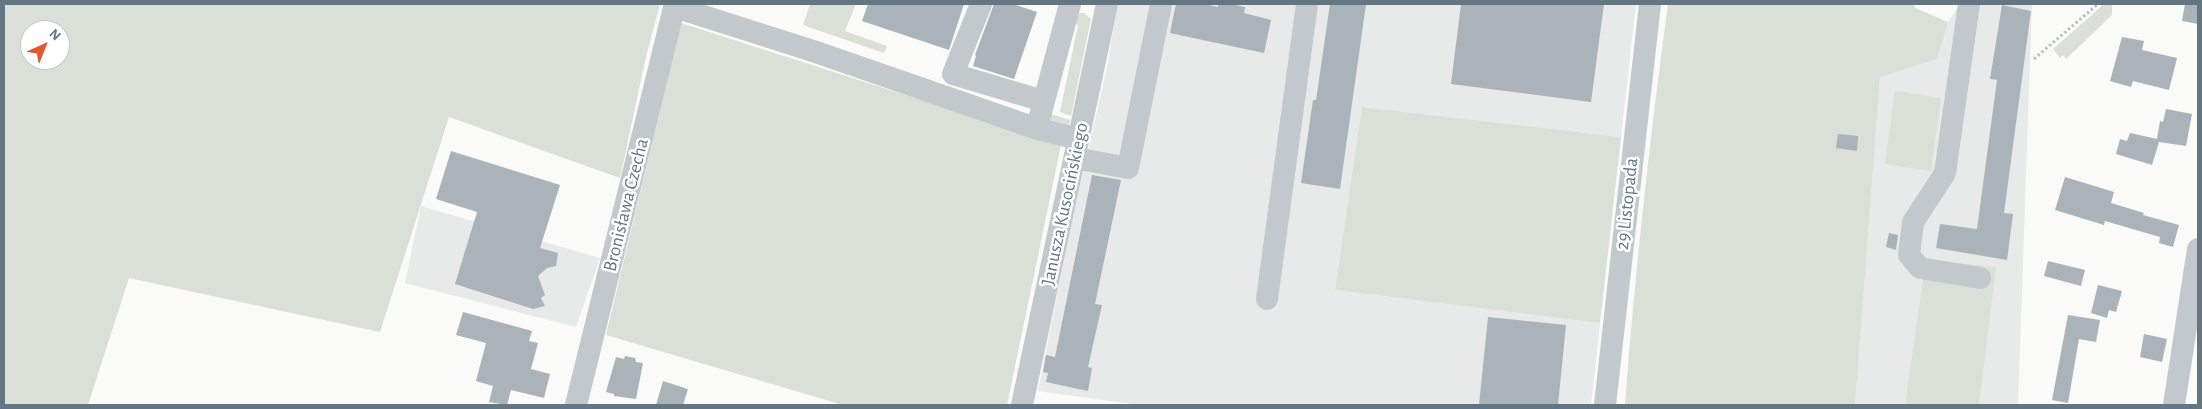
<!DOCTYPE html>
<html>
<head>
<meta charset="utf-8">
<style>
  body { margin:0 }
  #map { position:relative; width:2202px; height:409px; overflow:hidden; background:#fafaf8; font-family:"Alegreya Sans",sans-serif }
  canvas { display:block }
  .frame { position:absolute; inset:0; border:5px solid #657683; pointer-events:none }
  .north { position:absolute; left:20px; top:20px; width:50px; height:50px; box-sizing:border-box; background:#fff; border:1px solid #c1c8cd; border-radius:50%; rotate:44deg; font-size:14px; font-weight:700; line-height:20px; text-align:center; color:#657683 }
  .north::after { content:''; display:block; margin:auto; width:18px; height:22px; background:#e4572e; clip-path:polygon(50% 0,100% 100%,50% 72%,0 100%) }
</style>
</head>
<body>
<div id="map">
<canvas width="2202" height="409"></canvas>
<div class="frame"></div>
<div class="north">N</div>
</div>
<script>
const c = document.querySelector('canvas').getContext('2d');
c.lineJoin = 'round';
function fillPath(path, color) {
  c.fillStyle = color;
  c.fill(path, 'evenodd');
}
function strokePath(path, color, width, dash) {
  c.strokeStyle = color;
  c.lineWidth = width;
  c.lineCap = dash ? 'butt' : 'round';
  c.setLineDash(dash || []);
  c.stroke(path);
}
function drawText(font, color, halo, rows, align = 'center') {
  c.font = font + ' "Alegreya Sans",sans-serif';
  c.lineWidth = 5;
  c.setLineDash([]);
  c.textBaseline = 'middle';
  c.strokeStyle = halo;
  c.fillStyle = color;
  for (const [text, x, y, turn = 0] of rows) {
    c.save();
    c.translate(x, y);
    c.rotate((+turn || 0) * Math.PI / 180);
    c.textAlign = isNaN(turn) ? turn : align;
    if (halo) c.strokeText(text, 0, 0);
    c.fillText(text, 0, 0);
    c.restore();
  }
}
fillPath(new Path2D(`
  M1117,4h519l-15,133 -259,-30 -27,183 265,33 -9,82h-452l-101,-14 35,-175 35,-153z
  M1960,4h72l-14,401h-163l25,-329 57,-17 11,-37z
  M421,206l179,52 -24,69 -171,-44z`), '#e8e9e9');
fillPath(new Path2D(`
  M4,4h656l-15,57 -25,117 -171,-61 -69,215 -251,-54 -41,127h-84zM30,30h30v30h-30z
  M810,4h46l-11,27 42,15 -3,7 -81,-28z
  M1668,4h247v4l33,14 -11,37 -57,18 -25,328h-230c10,-134 25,-268 43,-401z
  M2104,4h8v11l-46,44 -3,-4 -3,3 -7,-9z
  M1076,13h8l7,6 -20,97 -11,-4 18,-87 -10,-4z
  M681,23l380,122 -54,260h-164l-237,-70z
  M1895,91l46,7 -10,73 -46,-7z
  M1362,107l259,30 -21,186 -265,-33z
  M1047,113l23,7 -2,9 -19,-8z
  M1926,260l70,7 -17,138h-74z`), '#dadfd7');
fillPath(new Path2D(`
  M868,4h96l-15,46 -87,-29z
  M994,4h19l24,8 -23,67 -41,-13 3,-10 -1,-1z
  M1176,4h28l14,3v-3h12l15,3 -1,6 27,7 -7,33 -94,-20z
  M1330,4h36l-26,185 -39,-6 12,-83h3z
  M1461,4h143l-13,98 -140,-18z
  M2185,4h13v20l-16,-3z
  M2002,5l29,6 -27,202 9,1 -6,46 -71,-12 4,-24 37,5 20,-149 -7,-1z
  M2122,37l22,4 -2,9 35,8 -8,32 -36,-9 -2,6 -21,-6z
  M2166,109l26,5 -6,32 -27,-4 -7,23 -36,-11 4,-15 7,2 3,-8 27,6 3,-18 3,1z
  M1838,134l20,2 -1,15 -21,-3z
  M451,151l109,34 -20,63 18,5 -2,13 -9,2 -9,8 7,19 -4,3 4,8 -12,3 -78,-25 22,-72 -41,-13z
  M1092,175l29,5 -26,124 7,1 -14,62 4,1 -4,23 -42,-9 2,-9 -5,-1 3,-17 9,2z
  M2065,177l49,15 -3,11 33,10 -1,2 36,10 -6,22 -14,-4 1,-6 -55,-16 -1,4 -49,-15z
  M1889,233l9,2 -2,15 -10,-3z
  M2048,261l37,9 -4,16 -37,-10z
  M2098,285l24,6 -6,21 -7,-2 -2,8 -16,-5z
  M463,312l69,19 -3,10 9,2 -7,26 19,5 -6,24 -33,-8 -4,15 -18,-3 4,-16 -17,-5 10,-38 -30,-8z
  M2068,315l32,5 -4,22 -17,-3 -11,64 -16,-3z
  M1488,317l78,8 -8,80h-79z
  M2144,334l23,5 -5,23 -22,-5z
  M625,356l10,2 1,4 7,1 -7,36 -22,-3v-2l-8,-2 10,-35 8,2z
  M663,381l25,8 -5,16h-27z`), '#aab3b9');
strokePath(new Path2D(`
  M2034,59l64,-55`), '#bbbfc2', 3, [2.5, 2.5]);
strokePath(new Path2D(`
  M981,4l-28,70 90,27
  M1969,4l-24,169 -32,49 -4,33 11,13 60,10
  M675,7l138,44 225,78 41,10
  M1040,116l30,-112
  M1075,158l53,10 33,-164
  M1267,299l40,-295
  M576,405l99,-401
  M1022,405l85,-401
  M1605,405l45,-401
  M2174,405l24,-156`), '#c3c8cc', 22);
drawText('19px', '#657683', '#fff', [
  ["Janusza Kusocińskiego",1065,204,-78],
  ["29 Listopada",1627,204,-84],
  ["Bronisława Czecha",626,205,-76]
]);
</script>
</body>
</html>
